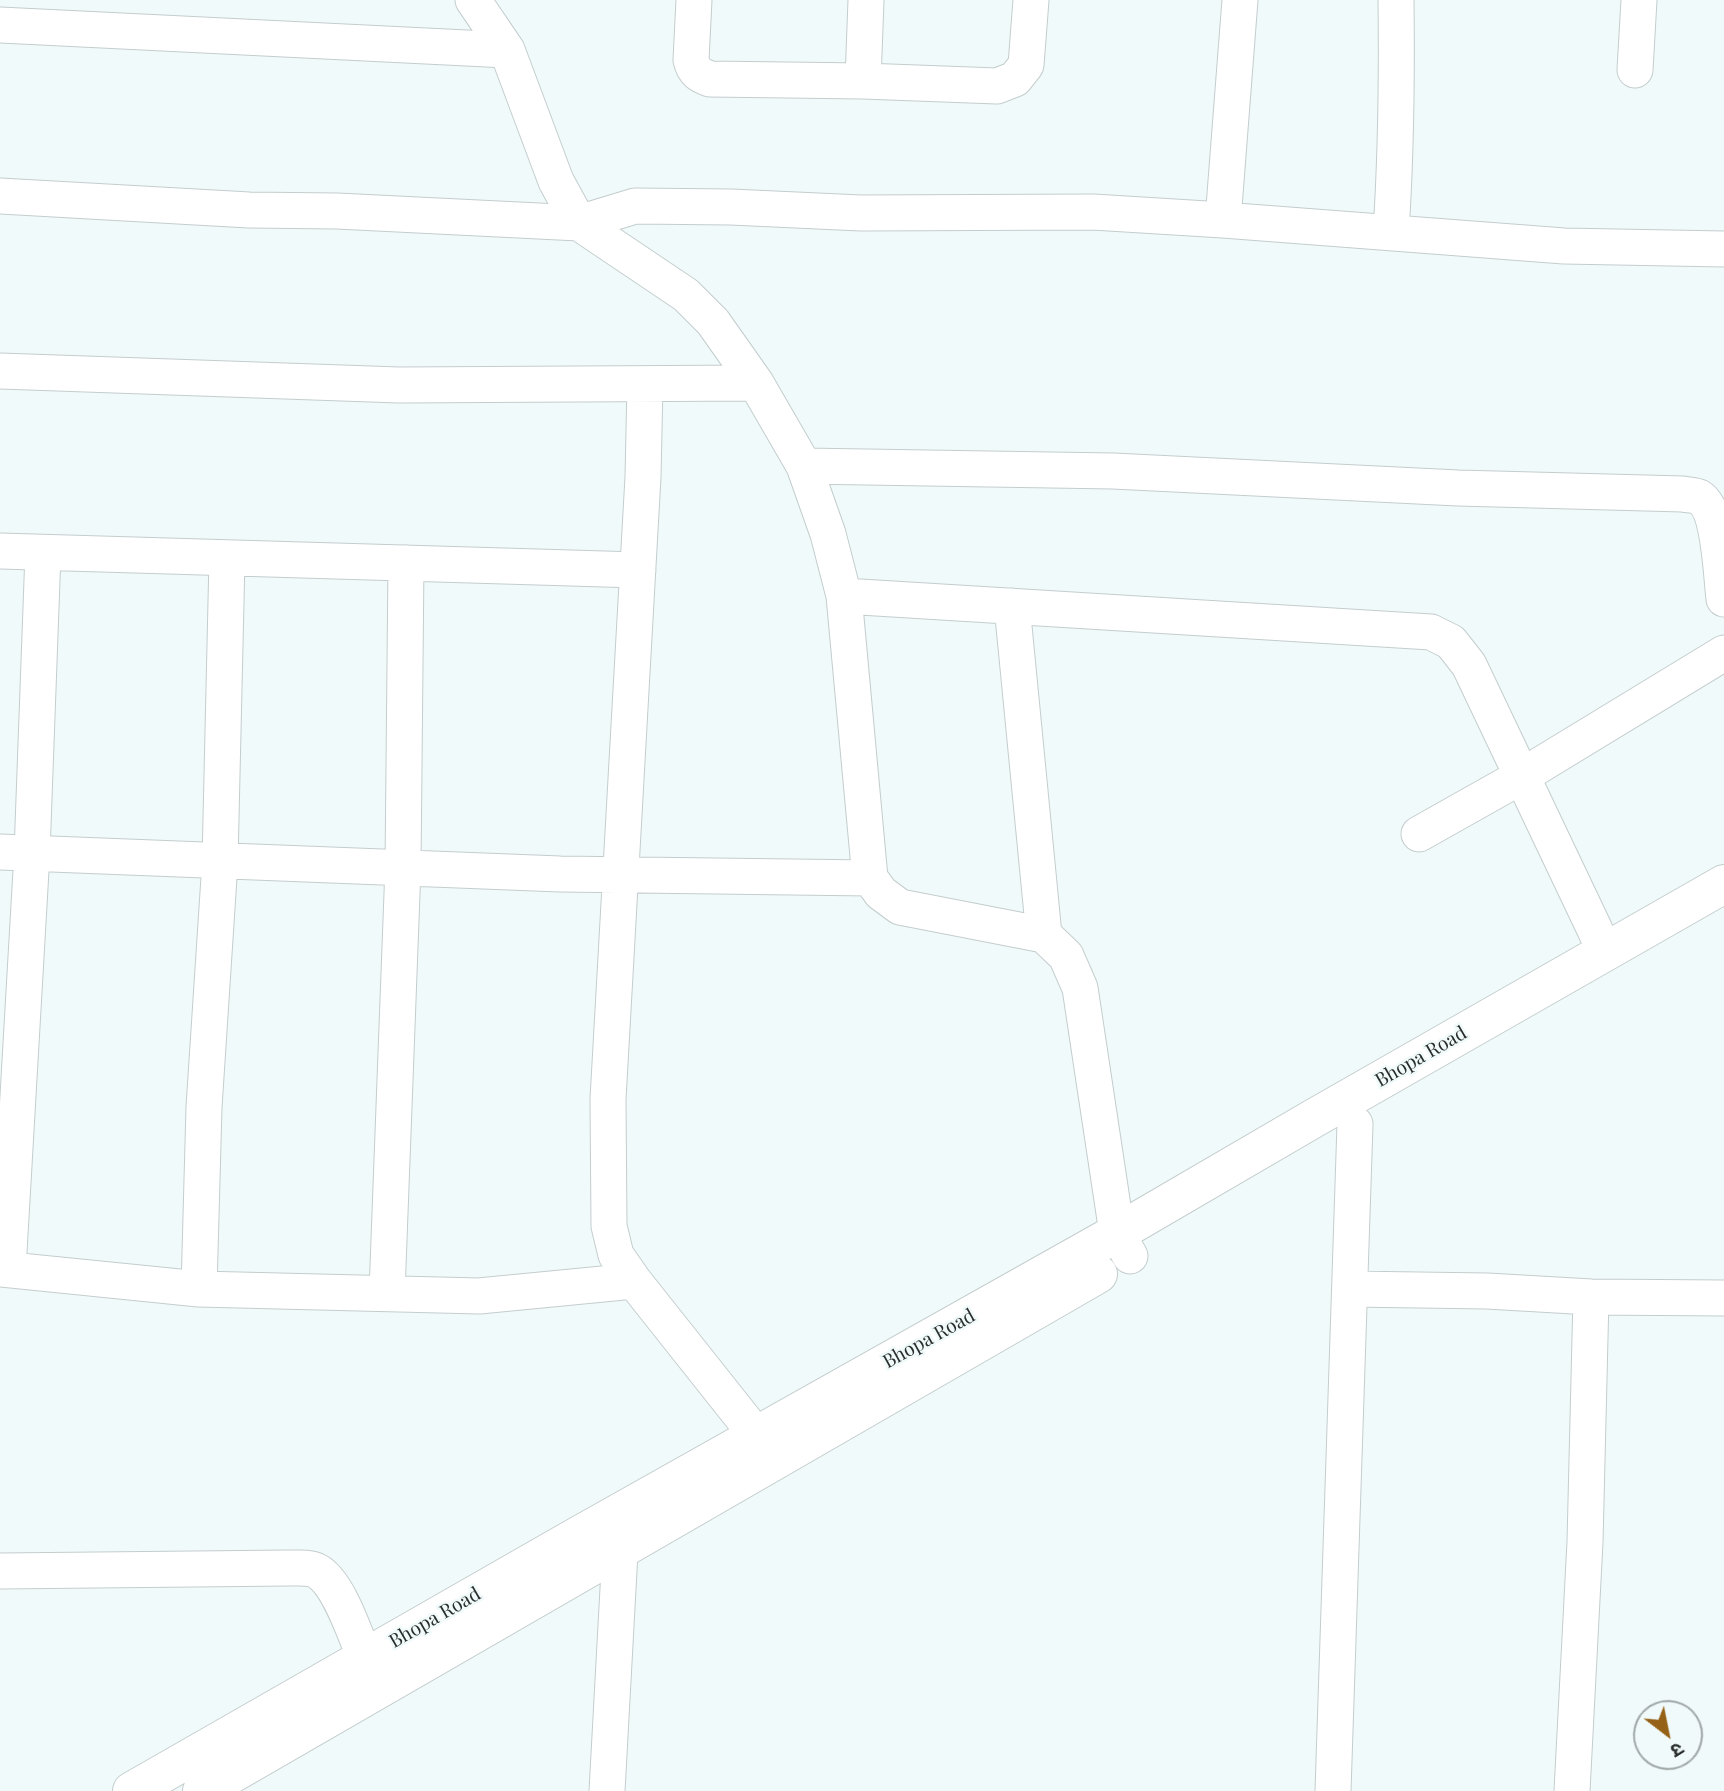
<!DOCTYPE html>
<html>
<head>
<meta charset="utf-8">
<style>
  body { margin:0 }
  #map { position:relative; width:1724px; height:1791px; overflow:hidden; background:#f1fafa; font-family:"Playfair Display","Noto Sans Devanagari",serif }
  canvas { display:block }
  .north { position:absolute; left:1633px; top:1700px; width:70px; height:70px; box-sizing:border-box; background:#f1fafa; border:2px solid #a1a8a8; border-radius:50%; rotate:148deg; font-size:19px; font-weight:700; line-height:28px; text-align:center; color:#292d2c }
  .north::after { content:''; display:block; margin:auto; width:24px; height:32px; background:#956116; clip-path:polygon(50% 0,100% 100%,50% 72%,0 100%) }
</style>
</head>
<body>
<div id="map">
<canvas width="1724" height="1791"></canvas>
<div class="north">उ</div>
</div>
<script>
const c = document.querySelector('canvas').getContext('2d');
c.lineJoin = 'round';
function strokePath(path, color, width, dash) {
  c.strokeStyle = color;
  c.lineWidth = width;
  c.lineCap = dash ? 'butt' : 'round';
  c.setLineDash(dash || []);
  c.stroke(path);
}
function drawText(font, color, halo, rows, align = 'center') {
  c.font = font + ' "Playfair Display",serif';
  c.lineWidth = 5;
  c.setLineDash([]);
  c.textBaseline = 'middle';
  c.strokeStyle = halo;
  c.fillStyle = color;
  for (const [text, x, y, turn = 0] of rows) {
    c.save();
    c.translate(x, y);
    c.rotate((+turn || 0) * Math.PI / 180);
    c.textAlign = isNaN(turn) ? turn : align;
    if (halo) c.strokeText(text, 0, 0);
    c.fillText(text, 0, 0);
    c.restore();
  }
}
const minor = new Path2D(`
  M473,0l34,50 49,131 23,42 107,72 27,27 43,61 48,83 24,68 16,62 26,282 11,15 19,14 144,28 22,21 14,32 37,245 13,23
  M694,0l-3,60c3,12 8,15 19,19l153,2 134,5 18,-7 11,-14 5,-65
  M0,25l507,25
  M1635,70l4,-70
  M863,81l3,-81
  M0,196l249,14 88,1 242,12 56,-17 96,1 130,6 232,-1 130,8 341,26 160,3
  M1223,220l17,-220
  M1391,232c5,-77 6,-154 5,-232
  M0,371l399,14 357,-2
  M645,384l-2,93 -35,622 1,127 7,29 18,26 123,155
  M804,466l309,5 345,17 225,6c4,1 12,1 16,3 21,12 22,79 25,102
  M0,551l638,19
  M844,596l587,36 20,10 18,23 136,286
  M1012,606l32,329
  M1419,834l103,-58 202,-123
  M0,852l560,22 310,4
  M0,1269l199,20 280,7 155,-15
  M8,1269l24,-416 11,-300
  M199,1289l5,-182 16,-245 7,-304
  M1351,1289l136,2 104,6 133,1
  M387,1293l16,-426 3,-304
  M0,1571l290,-3c8,0 20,-1 27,3 22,12 38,64 48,87
  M607,1791l13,-239
  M1333,1791l22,-667
  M1572,1791l13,-249 6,-245`);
const major = new Path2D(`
  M132,1791l444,-254 541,-304 199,-116 408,-233
  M202,1791l896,-517`);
strokePath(minor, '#c4cdcd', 37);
strokePath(major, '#c4cdcd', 40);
strokePath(minor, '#fff', 35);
strokePath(major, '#fff', 38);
drawText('19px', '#292d2c', '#f1fafa', [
  ["Bhopa Road",1421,1057,-30],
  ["Bhopa Road",929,1339,-29],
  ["Bhopa Road",435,1618,-30]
]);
</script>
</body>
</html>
